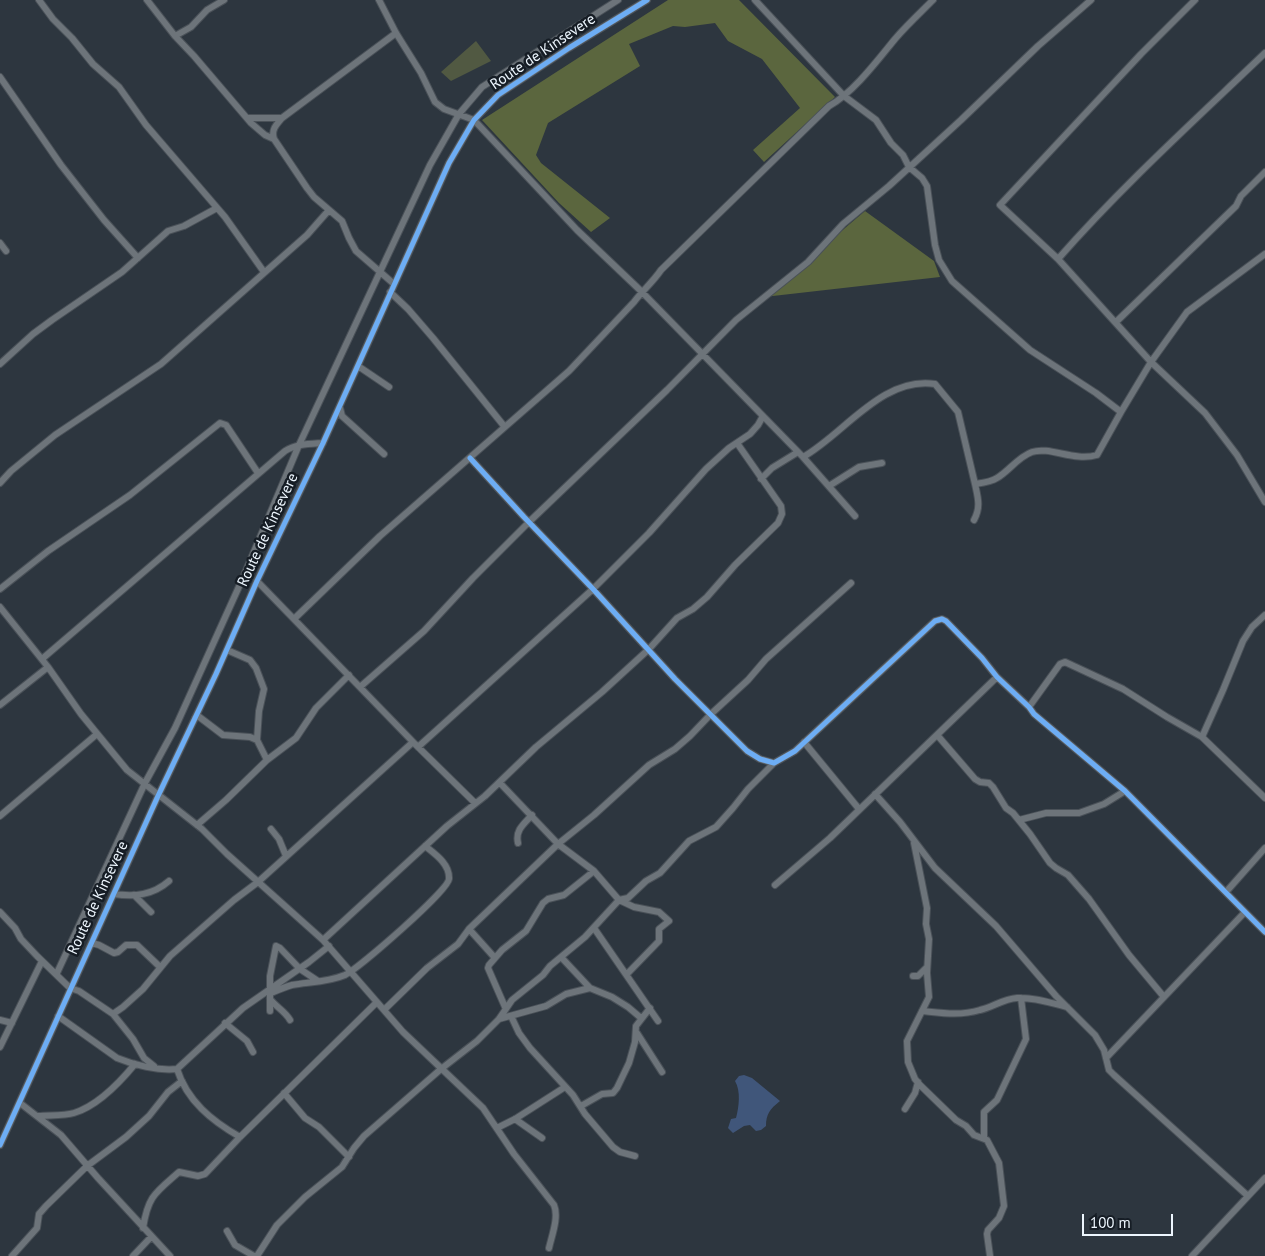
<!DOCTYPE html>
<html>
<head>
<meta charset="utf-8">
<style>
  body { margin:0 }
  #map { position:relative; width:1265px; height:1256px; overflow:hidden; background:#2d363f; font-family:"PT Sans",sans-serif }
  canvas { display:block }
  .scale { position:absolute; left:1082px; top:1214px; width:91px; height:22px; box-sizing:border-box; border:2px solid #edf6fe; border-top:0; padding-left:6px; font-size:15px; line-height:18px; white-space:nowrap; color:#edf6fe; -webkit-text-stroke:4px #161d25; paint-order:stroke }
</style>
</head>
<body>
<div id="map">
<canvas width="1265" height="1256"></canvas>
<div class="scale">100 m</div>
</div>
<script>
const c = document.querySelector('canvas').getContext('2d');
c.lineJoin = 'round';
function fillPath(path, color) {
  c.fillStyle = color;
  c.fill(path, 'evenodd');
}
function strokePath(path, color, width, dash) {
  c.strokeStyle = color;
  c.lineWidth = width;
  c.lineCap = dash ? 'butt' : 'round';
  c.setLineDash(dash || []);
  c.stroke(path);
}
function drawText(font, color, halo, rows, align = 'center') {
  c.font = font + ' "PT Sans",sans-serif';
  c.lineWidth = 5;
  c.setLineDash([]);
  c.textBaseline = 'middle';
  c.strokeStyle = halo;
  c.fillStyle = color;
  for (const [text, x, y, turn = 0] of rows) {
    c.save();
    c.translate(x, y);
    c.rotate((+turn || 0) * Math.PI / 180);
    c.textAlign = isNaN(turn) ? turn : align;
    if (halo) c.strokeText(text, 0, 0);
    c.fillText(text, 0, 0);
    c.restore();
  }
}
fillPath(new Path2D(`
  M476,41l15,20 -40,20 -10,-9z`), '#515942');
fillPath(new Path2D(`
  M668,0h71l96,97 -71,65 -11,-12 47,-42 -38,-49 -34,-18 -13,-18 -30,4 -12,-1 -44,18 11,22 -92,57 -12,32 5,8 69,55 -19,14 -32,-29 -77,-83z
  M865,211l69,50 6,16 -176,20z`), '#5b663e');
fillPath(new Path2D(`
  M744,1075l8,3 28,23c-10,8 -14,13 -14,25l-5,4 -5,1 -6,-6 -6,1 -11,7 -5,-5 3,-9 5,-1c3,-11 5,-27 -1,-37l4,-5z`), '#40567a');
const minor = new Path2D(`
  M39,0l14,19 19,19 21,26 26,23 27,38 79,92 39,55
  M147,0l28,36 19,20 57,67 14,12 9,4
  M379,0l17,33 25,40 14,29 9,7 30,11 103,110 64,61 162,166 52,59
  M755,0l89,96 32,24 15,23 12,12 6,12 13,11 5,8 8,59 4,15 13,21 78,69 66,43 25,19 -24,43c-23,7 -47,-9 -65,-3 -14,5 -23,19 -35,26 -6,4 -15,5 -22,6l-17,-72 -23,-28c-53,-8 -91,50 -132,73
  M1195,0l-54,54 -141,151 58,54 93,103 54,51 32,42 28,47
  M175,36l16,-9 16,-17 17,-10
  M0,77l61,88 43,55 34,38
  M247,118h35
  M0,243l6,8
  M1058,259c64,-73 137,-139 207,-206
  M394,284l-38,-33 -7,-13 -7,-17 -28,-24 -7,-9 -33,-49c-3,-9 2,-14 8,-21l114,-85
  M390,292l18,17 25,29 71,88
  M1116,322l120,-116 5,-10 24,-24
  M0,364l33,-30 19,-14 70,-48 46,-41 16,-5 33,-18
  M358,366l31,21
  M340,408l2,8 42,38
  M1121,412l30,-50 36,-50 78,-58
  M470,458l54,59 69,72 82,90 72,72 13,8 14,4 21,-12 140,-130 7,-2 4,2 36,37 15,19 32,30 5,7 91,77 140,141
  M761,479l11,-11 26,-16
  M0,483l11,-12 44,-36 106,-71 146,-129 22,-25
  M829,486l30,-19 23,-4
  M974,520c7,-13 4,-22 1,-36
  M257,581l158,163 60,59
  M0,589l48,-38 82,-56 90,-72 6,2 32,48
  M0,607l48,60 33,47 46,56 75,59 25,25 96,86 80,92 80,76 31,46 40,51c5,12 -2,30 -5,43
  M294,619l86,-83 189,-165 65,-69c8,-11 19,-20 27,-32l168,-164c24,-13 48,-45 66,-67 12,-14 25,-26 38,-39
  M227,650l23,10 6,8 8,21 -5,22 -2,29
  M42,659l243,-208c11,-7 25,-7 38,-8
  M360,687l64,-56 49,-53 56,-56 138,-132 69,-70 72,-58 35,-38 46,-38 72,-66 77,-74 53,-46
  M0,705l48,-38
  M1029,707l31,-43 5,-2 58,27 44,28 35,20 63,61
  M195,718l3,-2 25,19 27,2 7,3 10,20
  M938,736l37,43 5,3 9,1 4,4 13,21 7,5 17,21 20,29 6,5 12,7 21,24 40,56 35,42
  M1202,737l21,-47 20,-49 9,-14 13,-12
  M804,742l55,67
  M418,747l175,-158 56,-56 57,-64 23,-21 21,-14 8,-9 5,-9
  M500,783l58,61 36,27 25,29 15,7 25,5 10,9 -10,8v12l-32,33
  M875,794l25,28 35,46 61,58 60,70 39,39 9,15 5,20 5,5 134,121
  M0,816l97,-82
  M1019,820l27,-7h33l25,-9 21,-13
  M197,825l29,-25 41,-40 29,-22 20,-30 33,-33
  M271,829l8,10 7,17
  M518,843c-3,-13 6,-19 14,-28
  M914,843l13,65 -1,16 3,15 -2,34 2,24 -22,44 1,21 7,17 5,6 36,35 10,6 8,9 13,5 12,23 5,43 -5,12 -11,12 -1,4 3,22
  M775,885l55,-47 167,-161
  M1226,892l39,-44
  M114,894c21,3 39,1 55,-13
  M134,895l17,17
  M0,912l15,16 6,11 16,17 33,32 9,3 34,23 20,25 11,19 10,8
  M594,928l64,93
  M323,940l124,-114 38,-30 51,-49 66,-55 47,-43 28,-31 16,-9 14,-12 28,-32 43,-42 4,-9 -1,-8 -44,-63
  M92,943l7,2 15,8 4,-1 8,-7h11l23,22
  M561,957l29,31
  M495,958l-26,-29 89,-85 36,-29 55,-50 26,-16 15,-13 21,-22 37,-34 18,-21 85,-76
  M57,973l88,-190 30,-55 67,-148 57,-135 131,-280 29,-51 23,-27 136,-87
  M913,976h5l9,-9
  M271,993c7,-3 14,-6 21,-8 18,-3 37,-3 53,-10 14,-7 103,-84 104,-96 1,-15 -14,-25 -24,-33
  M270,999c6,8 15,12 20,21
  M505,1007l-17,-39 1,-3 13,-15 24,-19 17,-28 5,-4 16,-4 30,-24
  M384,1010l43,-42 31,-24 11,-15
  M270,1011v-35l6,-30 4,2 20,21 18,12
  M922,1011c20,2 38,5 58,-1 13,-3 23,-11 37,-12 17,-1 34,5 50,9
  M113,1014l10,-7 20,-18 27,-33 64,-56 24,-18 155,-140
  M58,1016l59,42c17,7 41,13 60,11l66,-61 66,-46 20,-16
  M511,1016l8,17 11,15 43,47 12,19 28,33 7,5 15,4
  M499,1019l47,-13 20,-12 24,-6 22,9 16,10 13,11
  M0,1020l12,3
  M225,1023l22,18 6,11
  M637,1033l25,39
  M0,1047l42,-86
  M1106,1058l139,-146
  M177,1069c10,32 35,52 63,68
  M284,1093l21,25 14,9 30,30
  M20,1103l41,32 37,43 72,78
  M581,1106l21,-12 11,-1 4,-5 12,-25 6,-21 1,-16 14,-18
  M905,1109l10,-16 3,-11
  M38,1116c12,-1 26,0 36,-3 23,-7 47,-32 61,-49
  M515,1119l27,19
  M497,1128l18,-9 50,-32
  M984,1137v-25l13,-12 29,-61 -5,-41
  M0,1145l158,-349 58,-122 41,-93 66,-138 126,-280 25,-43 24,-25 71,-47 78,-48
  M143,1228c5,-32 12,-35 36,-56l19,4 7,-2 35,-37 137,-135
  M227,1231l8,14 19,11
  M12,1256l25,-28 2,-14 7,-8 41,-40 39,-29 23,-21 19,-24 14,-11
  M133,1256l18,-19
  M257,1256l20,-31 28,-28 37,-30 12,-19 10,-12 77,-67 36,-28 22,-22 13,-19 31,-25 7,-9 35,-29 34,-37 9,-2 18,-17 14,-8 29,-32 27,-14 17,-19 15,-19 26,-26
  M1192,1256l73,-78`);
strokePath(minor, '#4a5158', 8);
strokePath(minor, '#6d747a', 6);
strokePath(new Path2D(`
  M470,458l54,59 69,72 82,90 72,72 13,8 14,4 21,-12 140,-130 7,-2 4,2 36,37 15,19 32,30 5,7 91,77 140,141
  M0,1145l158,-349 58,-122 41,-93 66,-138 126,-280 25,-43 24,-25 71,-47 78,-48`), '#6dadf4', 5);
drawText('15px', '#edf6fe', '#161d25', [
  ["Route de Kinsevere",543,52,-34],
  ["Route de Kinsevere",268,530,-65],
  ["Route de Kinsevere",98,898,-65]
]);
</script>
</body>
</html>
